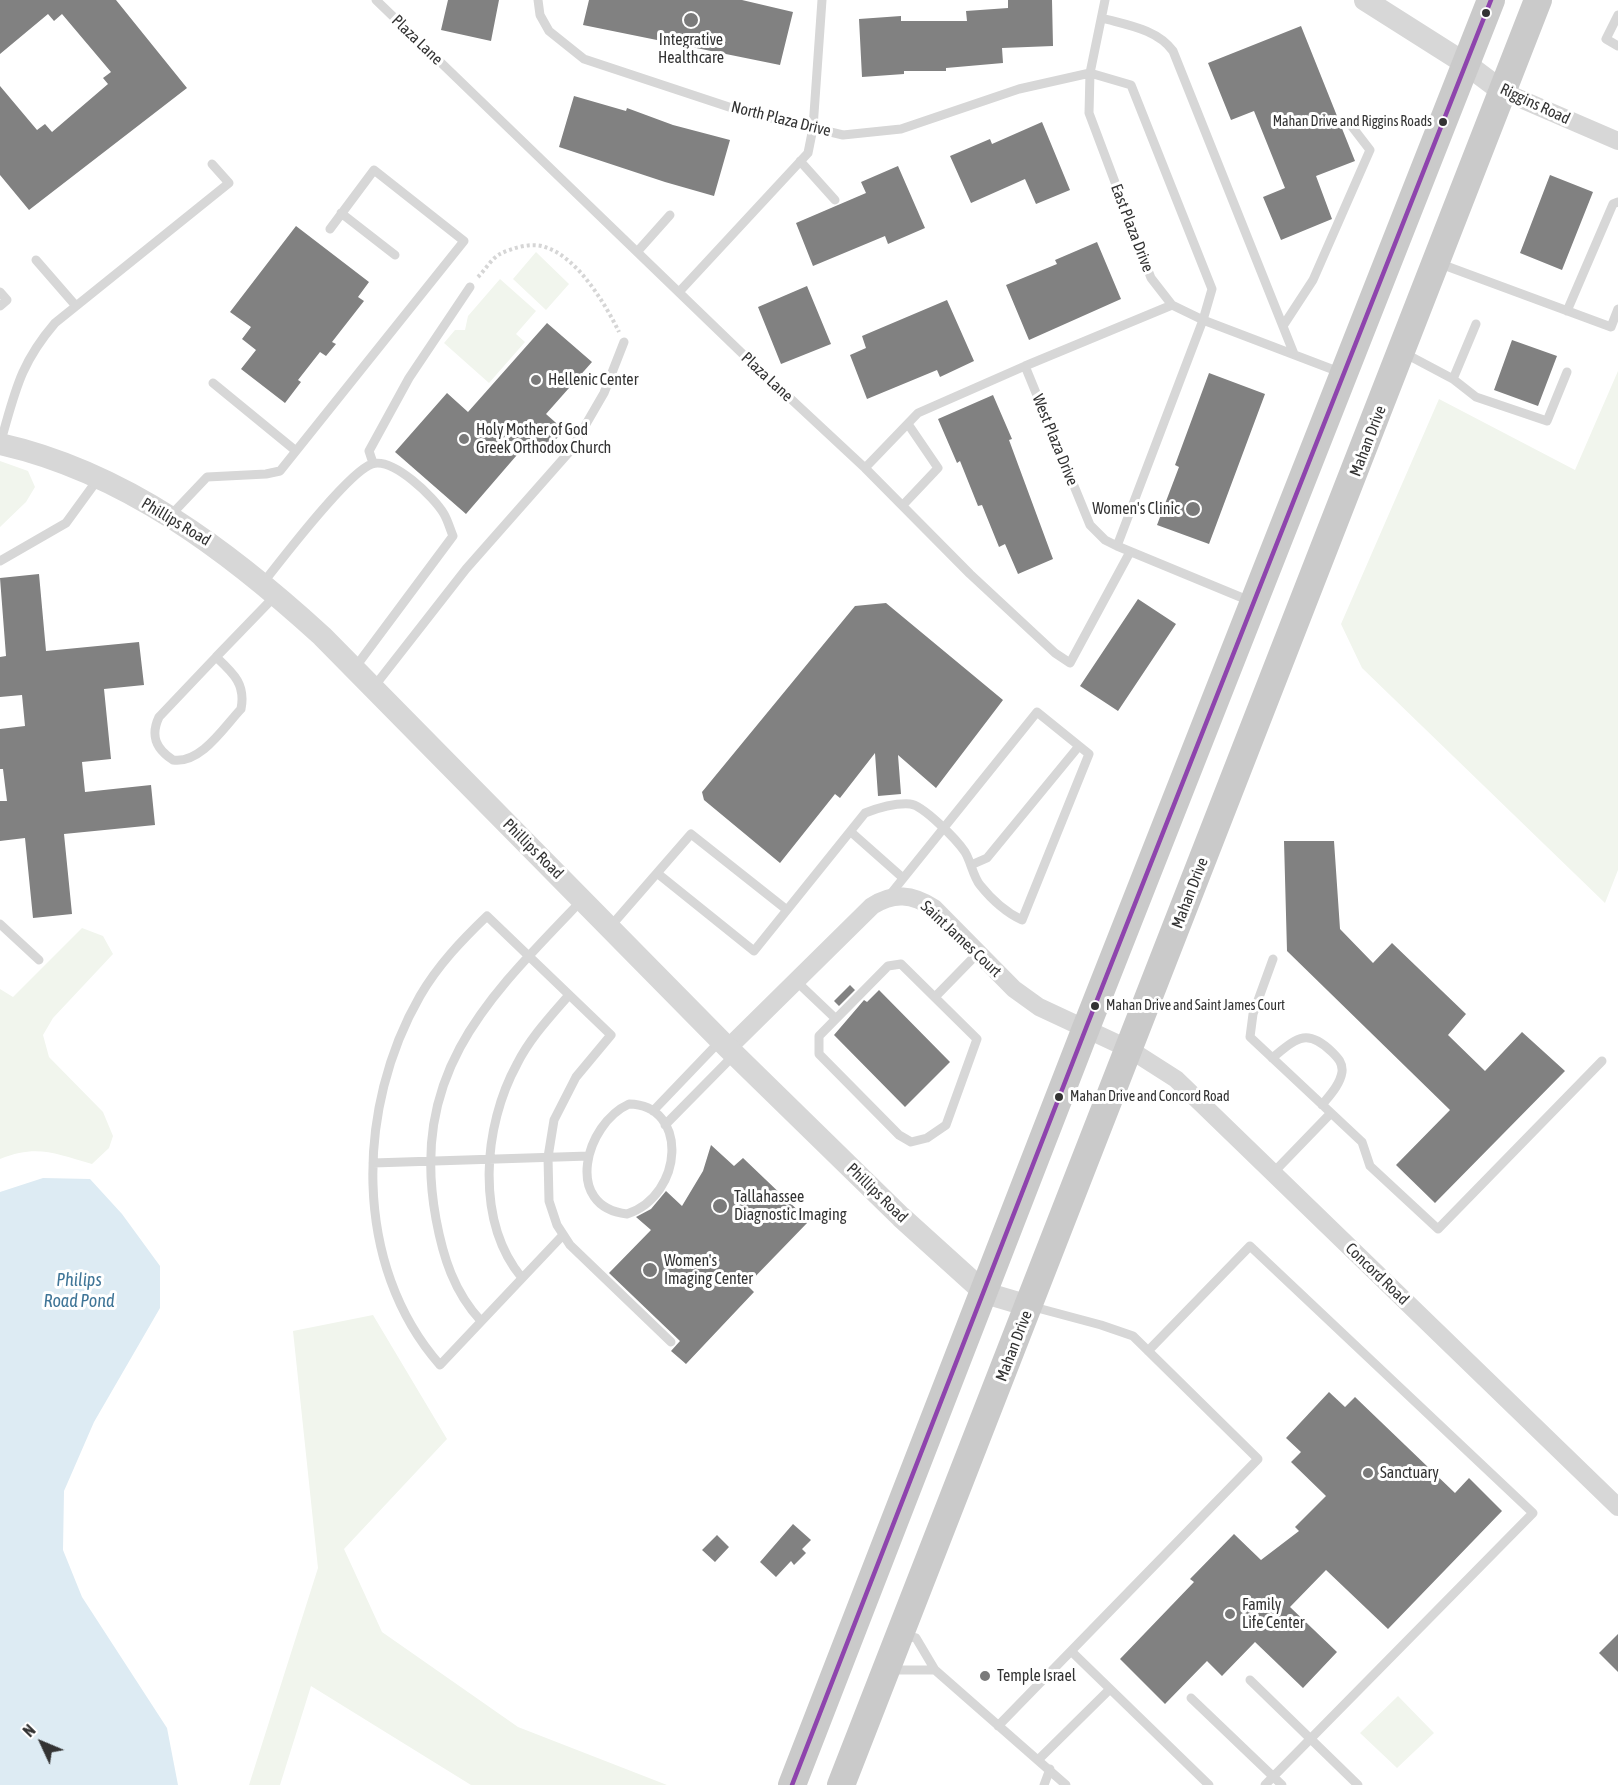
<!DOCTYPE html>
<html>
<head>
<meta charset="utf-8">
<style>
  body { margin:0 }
  #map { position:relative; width:1618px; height:1785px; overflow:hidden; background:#fff; font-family:"Asap Condensed",sans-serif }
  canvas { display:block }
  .north { position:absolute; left:12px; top:1713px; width:60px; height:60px; -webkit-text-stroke:4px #fff; paint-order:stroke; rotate:314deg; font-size:16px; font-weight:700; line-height:24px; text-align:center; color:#333 }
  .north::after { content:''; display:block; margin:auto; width:21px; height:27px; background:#333; clip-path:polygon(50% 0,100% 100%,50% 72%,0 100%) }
</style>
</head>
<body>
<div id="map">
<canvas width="1618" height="1785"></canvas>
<div class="north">N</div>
</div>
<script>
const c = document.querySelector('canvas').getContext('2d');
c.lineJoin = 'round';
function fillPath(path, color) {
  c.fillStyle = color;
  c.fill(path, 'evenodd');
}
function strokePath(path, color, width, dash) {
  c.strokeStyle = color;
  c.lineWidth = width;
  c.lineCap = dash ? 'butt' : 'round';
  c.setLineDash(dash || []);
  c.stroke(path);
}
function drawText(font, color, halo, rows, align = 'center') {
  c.font = font + ' "Asap Condensed",sans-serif';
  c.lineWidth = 6;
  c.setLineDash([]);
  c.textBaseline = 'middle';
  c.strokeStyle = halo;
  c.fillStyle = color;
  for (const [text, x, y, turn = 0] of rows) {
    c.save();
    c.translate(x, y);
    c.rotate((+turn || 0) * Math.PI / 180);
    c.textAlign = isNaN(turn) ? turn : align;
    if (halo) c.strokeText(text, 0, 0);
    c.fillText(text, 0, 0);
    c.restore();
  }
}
fillPath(new Path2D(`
  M536,252l33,32 -23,26 -33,-31z
  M500,279l36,32 -20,23 9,8 -36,41 -45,-40 11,-13h10l3,-14z
  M1618,371v499l-13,33 -243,-235 -21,-44 98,-225 136,71z
  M0,461l28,10 7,16 -9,15 -26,25z
  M82,928l21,8 10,18 -60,64 -10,17 6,22 54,55 10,24 -4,12 -17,16c-37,-10 -54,-20 -92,-5v-170l13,8z
  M373,1315l74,124 -103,110 38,83 136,95 149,58h-196l-160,-99 -31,99h-31l69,-217 -25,-237z
  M1398,1696l36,37 -37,35 -37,-35z`), '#f1f5ed');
fillPath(new Path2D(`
  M43,1178l47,1 32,35 38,52v42l-66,114 -30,69 -1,59 19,47 85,131 11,57h-178v-593z`), '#ddebf3');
fillPath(new Path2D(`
  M0,0h116l71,88 -158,122 -29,-35v-89l37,44 8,-6 7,8 56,-48 -5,-6 8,-6 -49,-58 -8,7 -6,-7 -48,40z
  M448,0h51l-8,41 -50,-11z
  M589,0h153l51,12 -13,53 -197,-40z
  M1008,0h44l1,46 -51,2 1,15 -57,5v3h-42v3l-42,3 -3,-58 42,-3v5h66l-1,-10 42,-3z
  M1301,26l54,135 -39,15 16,43 -51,21 -18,-43 22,-9 -31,-77 -23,9 -23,-57z
  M574,96l52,15 1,-3 46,17 57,15 -16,56 -49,-14 -106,-35z
  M1042,122l28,68 -34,14 -11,-25 -54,24 -21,-47 40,-17 2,5z
  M898,166l27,62 -37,16 -3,-8 -72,30 -17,-43 70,-30 -5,-11z
  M1550,175l43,17 -31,78 -42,-17z
  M296,226l73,56 -11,15 6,4 -32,41 4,2 -10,12 -6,-4 -22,28 3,2 -16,21 -44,-34 15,-19 -14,-11 9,-12 -21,-15z
  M1097,242l24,57 -92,41 -23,-55 51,-21 -2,-4z
  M807,286l24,58 -50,20 -23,-57z
  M947,300l27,61 -34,16 -3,-7 -70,29 -17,-44 16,-7 -4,-12z
  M547,323l45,39 -46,52 18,16 -21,24 -14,-13 -63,73 -71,-62 52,-59 21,19z
  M1512,340l45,16 -19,50 -44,-16z
  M1209,373l56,21 -56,150 -52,-19 22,-58 -4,-2z
  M993,395l19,44 -3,1 44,119 -35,15 -13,-30 -6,3 -17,-42 -4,1 -18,-45 -3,2 -19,-44z
  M39,574l7,77 93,-9 5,43 -40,4 7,70 -29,3 3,30 66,-7 4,40 -91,9 8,80 -39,4 -8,-80 -25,3v-40h7l-4,-32h-3v-40l25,-3 -3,-31 -22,2v-40l6,-1 -6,-78z
  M1138,599l38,25 -58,87 -38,-25z
  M886,603l117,97 -67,88 -38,-33 3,39 -23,2 -3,-43 -35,45 -5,-4 -55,69 -76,-63 -2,-8 153,-186z
  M1284,841h50l6,88 33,34 19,-20 74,71 -18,21 37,36 37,-39 43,39 -130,132 -39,-38 54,-55 -163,-159z
  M850,985l5,5 -16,16 -5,-5z
  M879,990l71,72 -45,45 -71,-72 30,-35 3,2z
  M711,1145l23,21 9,-8 66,63 -62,64 7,7 -68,72 -15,-13 9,-10 -71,-68 42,-43 -15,-13 15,-8 15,-18 16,15 21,-35z
  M1329,1392l16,15 10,-10 100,96 14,-15 33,33 -114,118 -62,-59 -36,37 47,45 -34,36 -48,-46 -33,34 -15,-15 -42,43 -45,-45 74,-77 -4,-3 44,-45 27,26 38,-29 -4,-4 31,-31 -35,-34 10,-10 -15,-14z
  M793,1524l18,16 -9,9 4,4 -12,12 -3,-4 -15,16 -16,-15z
  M717,1535l12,12 -14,15 -13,-12z
  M1618,1634v38l-19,-19z`), '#818181');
strokePath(new Path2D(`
  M478,277c7,-7 14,-19 22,-23 12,-6 32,-12 45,-7 32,10 60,56 74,85`), '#d6d6d6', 4, [3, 3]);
strokePath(new Path2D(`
  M376,0l373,360 116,108 105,106 85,79 15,10 60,-111
  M538,0l2,15 9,16 35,28 154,51 105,25 58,-6 118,-40 71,-16 41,12 81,204 -9,31 -86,226
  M1105,0l-15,73 -1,40 62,165 21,27 31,15 139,53
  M1618,15l-12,24 12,7
  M1102,18c25,7 55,11 71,33l121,303
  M800,161l35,39
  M341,213l54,42
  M637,252l33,-37
  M36,260l40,46
  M1438,263l173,64 7,-18
  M0,292l7,8 -7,6
  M679,292l129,-139 5,-25 9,-128
  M1172,305l-147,61 65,159 15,15 12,6 133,55
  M1567,311l46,-107 5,-2
  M1283,326l30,-46 57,-130 -20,-26
  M1404,353l49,26 23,18 71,24 20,-49
  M1453,379l23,-55
  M213,383l83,68
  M0,444c15,-51 19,-79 55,-121l174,-140 -17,-19
  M373,463l-4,-12 40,-73 61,-91
  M865,468l53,-55 107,-47
  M903,505l35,-37 -30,-44
  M170,516l37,-39 59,-3 14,-3 184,-230 -90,-71 -44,59
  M0,561l66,-38 32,-44
  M263,583c19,-24 85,-111 109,-119 21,-7 62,33 72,50 4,7 6,15 9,22l-99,133
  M216,657c17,16 30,27 25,52 -17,18 -40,55 -68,51 -17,-11 -23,-24 -14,-43z
  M216,657l59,-61
  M373,688l93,-119 105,-119 33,-57 20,-51
  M851,832l52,46
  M971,865l16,-7 92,-112
  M657,873l97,78 111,-138c13,-5 30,-10 45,-9 13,1 47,36 55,48 6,10 8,24 15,33 12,15 25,27 42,35l67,-166 -52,-42 -148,184
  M0,924l39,36
  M610,927l81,-93 96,76
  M1273,959l-20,55 -3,23 112,105 8,24 68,63 164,-168
  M901,964l76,75 -31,86 -19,13 -16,4 -12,-7 -80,-81v-18l69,-70z
  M796,981l40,38
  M935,997l43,-44
  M1272,1058c24,-19 34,-31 60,-6 6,6 11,11 10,20 -2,13 -13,24 -20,33
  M629,1104c60,1 55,91 -2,110 -64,-7 -42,-90 2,-110z
  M653,1111l68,-71
  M665,1125l70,-71
  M373,1163l216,-7
  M1273,1173l58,-60
  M563,1235l-123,130c-88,-100 -84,-258 -20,-369 18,-31 42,-56 67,-80l124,119 -35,42 -22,43 -6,37 1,44 8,24 13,20 101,97
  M522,1278c-47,-57 -39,-152 -5,-214 13,-26 33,-47 52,-69
  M481,1321c-27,-29 -38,-64 -45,-102 -27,-148 53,-222 146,-319
  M1148,1351l102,-105 283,267 -268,272
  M903,1635l13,3 19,32 131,115
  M1071,1651l138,134
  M890,1670h45
  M1250,1680l108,105
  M1191,1698l91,87
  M998,1726l260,-267 -125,-123 -32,-11 -71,-19
  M1038,1760l72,-71
  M1044,1785l6,-16`), '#d7d7d7', 9);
strokePath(new Path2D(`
  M1502,91l116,50
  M728,1048l144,-142c22,-14 40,-12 62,2l80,81 25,18 90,42 47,30 442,428`), '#d7d7d7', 18);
strokePath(new Path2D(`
  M1365,0l101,64 36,27
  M0,444c125,28 230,108 322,192l406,412 173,169 84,76 44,13`), '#d7d7d7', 22);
strokePath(new Path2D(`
  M792,1785l294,-757 405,-1028
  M841,1785l697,-1785`), '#cacaca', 28);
strokePath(new Path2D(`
  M792,1785l294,-757 405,-1028`), '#8e44ad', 4.5);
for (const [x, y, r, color] of [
  [1486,13,5,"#333"],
  [691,20,8,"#7a7a7a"],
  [1443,122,5,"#333"],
  [536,380,6,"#7a7a7a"],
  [464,439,6,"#7a7a7a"],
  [1193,509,8,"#7a7a7a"],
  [1095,1006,5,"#333"],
  [1059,1097,5,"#333"],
  [720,1206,8,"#7a7a7a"],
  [650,1270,8,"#7a7a7a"],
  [1368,1473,6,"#7a7a7a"],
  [1230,1614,6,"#7a7a7a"],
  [985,1676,6,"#7a7a7a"]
]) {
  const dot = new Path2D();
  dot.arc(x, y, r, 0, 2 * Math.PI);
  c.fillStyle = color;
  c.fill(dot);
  strokePath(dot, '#fff', 2);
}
drawText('14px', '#333', '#fff', [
  ["Mahan Drive and Riggins Roads",1432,122,"right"],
  ["Mahan Drive and Saint James Court",1106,1006],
  ["Mahan Drive and Concord Road",1070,1097]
], 'left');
drawText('16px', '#333', '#fff', [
  ["Plaza Lane",417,40,44],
  ["Riggins Road",1535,104,25],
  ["North Plaza Drive",781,119,14],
  ["East Plaza Drive",1132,228,69],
  ["Plaza Lane",767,377,43],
  ["West Plaza Drive",1055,440,68],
  ["Mahan Drive",1368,441,-69],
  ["Phillips Road",176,522,31],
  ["Phillips Road",533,849,45],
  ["Mahan Drive",1190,893,-69],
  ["Saint James Court",961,939,43],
  ["Phillips Road",877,1193,44],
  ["Concord Road",1377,1274,44],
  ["Mahan Drive",1014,1346,-69]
]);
drawText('16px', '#333', '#fff', [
  ["Integrative",691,40,"center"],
  ["Healthcare",691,58,"center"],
  ["Hellenic Center",548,380],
  ["Holy Mother of God",476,430],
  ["Greek Orthodox Church",476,448],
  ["Women's Clinic",1180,509,"right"],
  ["Tallahassee",734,1197],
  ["Diagnostic Imaging",734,1215],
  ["Women's",664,1261],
  ["Imaging Center",664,1279],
  ["Sanctuary",1380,1473],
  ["Family",1242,1605],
  ["Life Center",1242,1623],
  ["Temple Israel",997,1676]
], 'left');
drawText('italic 18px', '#3f7597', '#fff', [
  ["Philips",79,1280],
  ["Road Pond",79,1301]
]);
</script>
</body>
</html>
